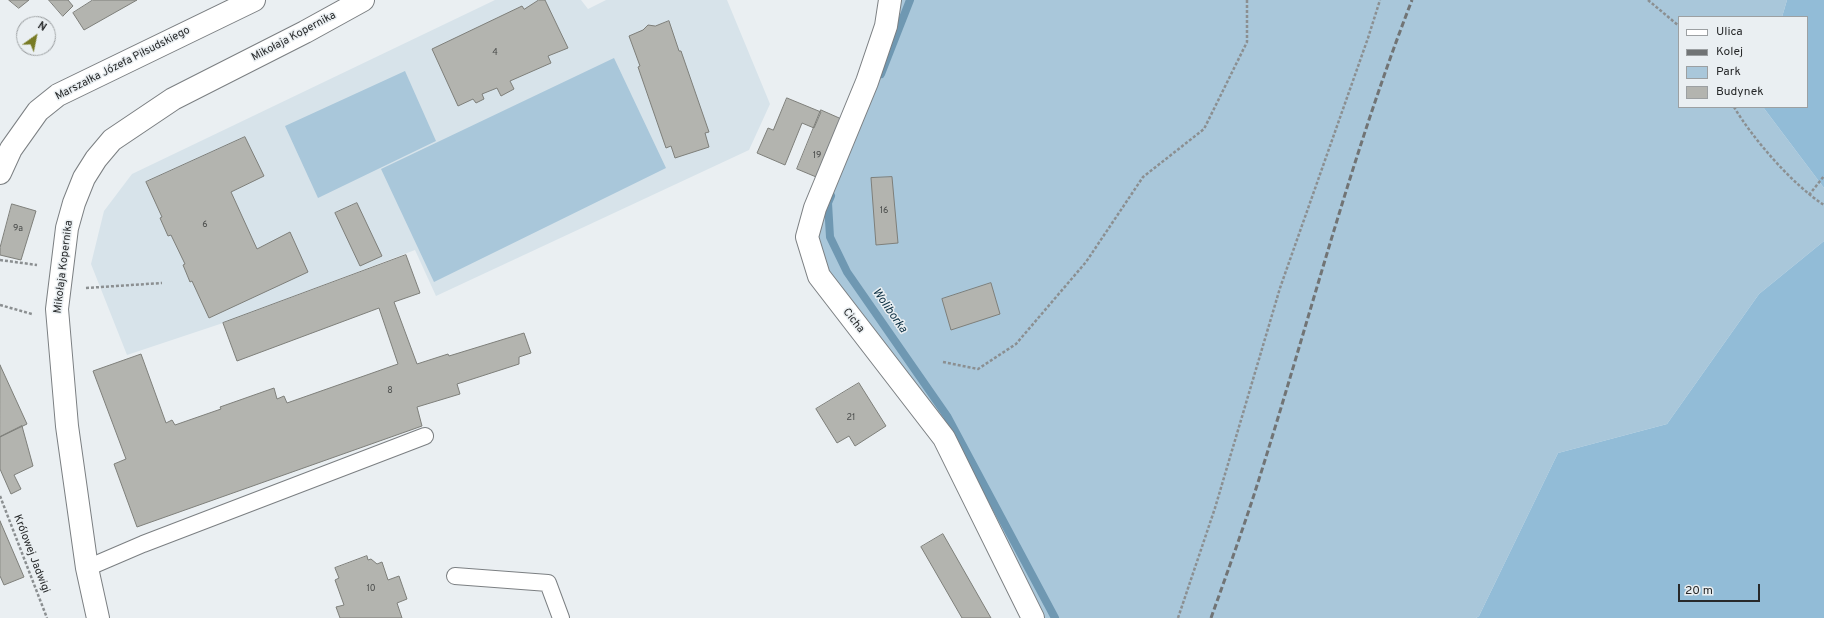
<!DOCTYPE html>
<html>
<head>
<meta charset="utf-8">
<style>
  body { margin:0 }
  #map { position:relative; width:1824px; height:618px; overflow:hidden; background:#eaeff2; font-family:Overpass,sans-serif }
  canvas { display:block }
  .legend { position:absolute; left:1678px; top:16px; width:130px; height:92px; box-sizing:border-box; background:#eaeff2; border:1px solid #9ca0a2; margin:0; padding:5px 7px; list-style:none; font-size:12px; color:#27292a }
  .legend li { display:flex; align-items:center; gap:8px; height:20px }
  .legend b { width:20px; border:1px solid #9ca0a2 }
  .north { position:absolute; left:16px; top:16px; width:40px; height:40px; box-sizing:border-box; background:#eaeff2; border:1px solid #9ca0a2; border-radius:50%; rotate:33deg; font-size:11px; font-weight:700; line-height:16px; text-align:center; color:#27292a }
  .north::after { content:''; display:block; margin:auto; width:14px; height:18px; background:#787b24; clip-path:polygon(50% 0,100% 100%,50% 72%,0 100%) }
  .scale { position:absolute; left:1678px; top:584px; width:82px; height:18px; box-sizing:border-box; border:2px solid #27292a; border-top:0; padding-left:5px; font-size:12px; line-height:14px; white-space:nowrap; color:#27292a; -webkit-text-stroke:3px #eaeff2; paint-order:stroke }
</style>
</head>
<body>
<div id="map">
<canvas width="1824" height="618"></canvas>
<ul class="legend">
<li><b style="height:5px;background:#fff"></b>Ulica</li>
<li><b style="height:5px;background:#717475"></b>Kolej</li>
<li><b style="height:11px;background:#a9c7da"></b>Park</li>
<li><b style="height:11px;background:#b3b4af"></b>Budynek</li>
</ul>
<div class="north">N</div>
<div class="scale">20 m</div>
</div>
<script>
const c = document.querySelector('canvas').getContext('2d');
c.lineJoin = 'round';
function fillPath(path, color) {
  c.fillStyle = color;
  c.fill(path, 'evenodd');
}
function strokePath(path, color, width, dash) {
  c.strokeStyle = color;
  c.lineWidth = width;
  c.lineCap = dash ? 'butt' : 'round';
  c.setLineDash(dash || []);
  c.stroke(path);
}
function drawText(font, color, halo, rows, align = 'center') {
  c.font = font + ' Overpass,sans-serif';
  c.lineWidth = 3;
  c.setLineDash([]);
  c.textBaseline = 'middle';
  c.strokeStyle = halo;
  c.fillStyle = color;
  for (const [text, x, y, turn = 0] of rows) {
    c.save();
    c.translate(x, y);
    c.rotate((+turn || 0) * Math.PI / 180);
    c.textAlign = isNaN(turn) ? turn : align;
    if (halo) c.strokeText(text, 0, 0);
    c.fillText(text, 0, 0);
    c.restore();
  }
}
fillPath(new Path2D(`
  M495,0h86l7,9 18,-9h121l43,104 -21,46 -313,146 -21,-46 -192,73 -96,32 -36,-91 13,-53 28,-37z`), '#d7e3ea');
fillPath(new Path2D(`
  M886,0h901l-5,17h-103v90h84l61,81v53l-65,53 -92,130 -109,29 -79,163 -3,2h-443l-89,-180 -125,-162 -12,-39z
  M614,58l52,110 -232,114 -53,-113z
  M405,71l31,70 -118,57 -33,-72z`), '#a9c7da');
fillPath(new Path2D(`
  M1787,0h37v188l-61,-81h44v-90h-25z
  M1824,241v377h-348l3,-2 79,-163 109,-29 92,-130z`), '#92bcd7');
strokePath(new Path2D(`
  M881,74l29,-74
  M831,196l-3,7 2,34 17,35 100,144 108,202`), '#6f98b2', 8);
const building = new Path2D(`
  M9,0h20l-10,8z
  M49,0h19l5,6 -10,10z
  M93,0h44l-53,30 -11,-17z
  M539,0h6l23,48 -20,8 3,7 -41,18 4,8 -13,7 -4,-8 -15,6 2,5 -8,4 -3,-4 -15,7 -26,-57 90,-43 2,3z
  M669,21l10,30h2l28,81 -4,1 4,14 -34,11 -4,-12 -5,2 -28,-81 2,-1 -11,-30 14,-6 5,-5 7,1z
  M787,98l34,14 -7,16 -12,-5 -17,42 -28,-12 11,-25 5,2z
  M821,110l25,11 -25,58 -24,-10z
  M245,137l19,39 -33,16 26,57 33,-17 18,40 -99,46 -17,-37 -2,1 -7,-17 2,-1 -14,-29 -3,1 -8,-18 2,-1 -16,-35z
  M892,177l6,66 -22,2 -5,-67z
  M357,203l25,53 -22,10 -25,-53z
  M12,204l24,7 -15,49 -21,-5v-7z
  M406,255l14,38 -26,9 23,62 31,-10 1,2 75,-23 7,20 -12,4v7l-62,20 3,10 -43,13 5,19 -285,101 -23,-63 12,-5 -33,-88 48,-17 25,69 6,-3 3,5 46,-16 -1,-2 54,-19 3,11 7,-3 3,7 111,-39 -19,-56 -142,53 -14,-38z
  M991,283l9,31 -49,16 -9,-31z
  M0,365l27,59 -27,13z
  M859,383l27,43 -31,20 -6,-10 -12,7 -21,-34z
  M22,426l11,40 -19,9 7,14 -10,5 -11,-25v-32z
  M0,521l24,56 -20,8 -4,-9z
  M943,534l48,84h-29l-41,-71z
  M367,556l1,4 3,-1 6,5 5,-2 6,18 11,-4 8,23 -10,4 5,15h-62l-4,-11 8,-2 -9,-25 4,-2 -4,-10z`);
fillPath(building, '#b3b4af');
strokePath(building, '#7e7f7a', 1);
const lane = new Path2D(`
  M87,568l56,-24 282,-108
  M455,576l93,7 13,35`);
const street = new Path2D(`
  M890,0l-4,26 -19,56 -52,126 -8,29 12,39 125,162 89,180
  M0,173l11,-24 27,-38 20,-16 196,-95`);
const secondary = new Path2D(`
  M98,618l-11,-50 -20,-142 -10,-117 10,-81 7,-25 10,-25 12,-19 16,-19 61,-41 132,-67 58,-32`);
strokePath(lane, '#7b7f82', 18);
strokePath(street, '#7b7f82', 24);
strokePath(secondary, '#7b7f82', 24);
strokePath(new Path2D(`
  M1648,0l31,26
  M1734,107c19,32 59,78 90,98
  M1809,195l15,-19
  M0,260l37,5
  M86,288l76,-5
  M0,305l32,9
  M943,362l35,7 38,-25 70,-82 57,-85 61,-48 43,-87v-42
  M0,496l47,122
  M1178,618l37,-110 65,-220 88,-250 12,-38`), '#8b8f91', 2.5, [3, 2]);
strokePath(lane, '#fff', 16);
strokePath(street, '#fff', 22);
strokePath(secondary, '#fff', 22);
strokePath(new Path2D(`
  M1211,618c14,-39 28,-78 41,-117 54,-167 96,-337 160,-501`), '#717475', 3, [6, 3]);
drawText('9px', '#4a4c4b', null, [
  ["4",495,53],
  ["19",817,156],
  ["16",884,211],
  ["6",205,225],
  ["9a",18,229],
  ["8",390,391],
  ["21",851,418],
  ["10",371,589]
]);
drawText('11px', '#27292a', '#eaeff2', [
  ["Mikołaja Kopernika",294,37,-28],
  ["Marszałka Józefa Piłsudskiego",123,64,-27],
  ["Mikołaja Kopernika",64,267,-83],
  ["Cicha",853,321,52],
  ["Królowej Jadwigi",31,554,69]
]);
drawText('italic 12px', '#0e3245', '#eaeff2', [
  ["Woliborka",889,311,55]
]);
</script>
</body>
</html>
